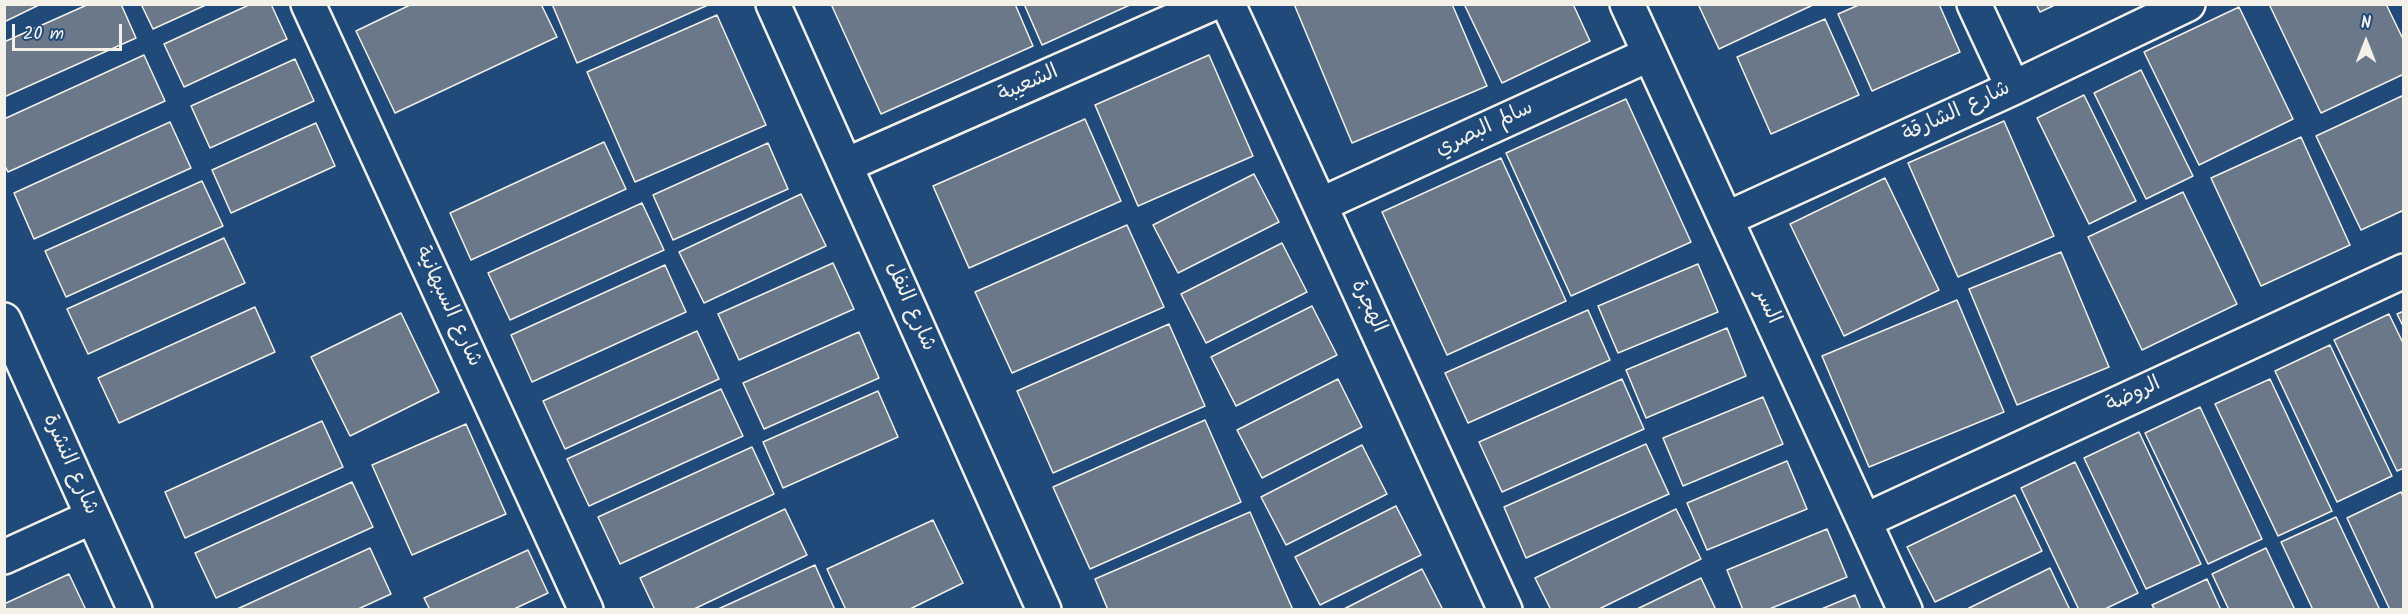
<!DOCTYPE html>
<html>
<head>
<meta charset="utf-8">
<style>
  body { margin:0 }
  #map { position:relative; width:2408px; height:614px; overflow:hidden; background:#1f4a7a; font-family:Kalam,sans-serif }
  canvas { display:block }
  .frame { position:absolute; inset:0; border:6px solid #f4f1e8; pointer-events:none }
  .north { position:absolute; left:2336px; top:12px; width:60px; height:60px; -webkit-text-stroke:4px #1f4a7a; paint-order:stroke; rotate:0deg; font-size:16px; font-weight:700; line-height:24px; text-align:center; color:#f4f1e8 }
  .north::after { content:''; display:block; margin:auto; width:21px; height:27px; background:#f4f1e8; clip-path:polygon(50% 0,100% 100%,50% 72%,0 100%) }
  .scale { position:absolute; left:12px; top:24px; width:110px; height:27px; box-sizing:border-box; border:3px solid #f4f1e8; border-top:0; padding-left:8px; font-size:18px; line-height:21px; white-space:nowrap; color:#f4f1e8; -webkit-text-stroke:4px #1f4a7a; paint-order:stroke }
</style>
</head>
<body>
<div id="map">
<canvas width="2408" height="614"></canvas>
<div class="frame"></div>
<div class="north">N</div>
<div class="scale">20 m</div>
</div>
<script>
const c = document.querySelector('canvas').getContext('2d');
c.lineJoin = 'round';
function fillPath(path, color) {
  c.fillStyle = color;
  c.fill(path, 'evenodd');
}
function strokePath(path, color, width, dash) {
  c.strokeStyle = color;
  c.lineWidth = width;
  c.lineCap = dash ? 'butt' : 'round';
  c.setLineDash(dash || []);
  c.stroke(path);
}
function drawText(font, color, halo, rows, align = 'center') {
  c.font = font + ' Kalam,"Playpen Sans Arabic",sans-serif';
  c.lineWidth = 4.5;
  c.setLineDash([]);
  c.textBaseline = 'middle';
  c.strokeStyle = halo;
  c.fillStyle = color;
  for (const [text, x, y, turn = 0] of rows) {
    c.save();
    c.translate(x, y);
    c.rotate((+turn || 0) * Math.PI / 180);
    c.textAlign = isNaN(turn) ? turn : align;
    if (halo) c.strokeText(text, 0, 0);
    c.fillText(text, 0, 0);
    c.restore();
  }
}
const building = new Path2D(`
  M4,4h37l-37,18z
  M89,4h32l15,34 -132,59v-55z
  M141,4h67l-55,25z
  M251,4h20l16,35 -103,48 -20,-43z
  M412,4h129l16,33 -162,76 -39,-82z
  M552,4h155l1,1 -131,58z
  M831,4h184l18,42 -152,68z
  M1024,4h108l-90,41z
  M1294,4h158l35,82 -135,57z
  M1464,4h109l17,37 -88,42z
  M1698,4h117l-96,45z
  M1861,4h78l21,48 -88,39 -34,-77z
  M2036,4h21l-17,8z
  M2269,4h117l18,37v33l-83,39z
  M2239,7l54,112 -94,46 -55,-113z
  M717,15l49,110 -131,57 -48,-110z
  M1825,19l34,76 -88,39 -34,-77z
  M144,55l21,46 -157,71 -4,-8v-45z
  M1209,55l44,101 -115,50 -43,-101z
  M295,59l19,42 -104,47 -19,-42z
  M2141,70l52,106 -47,23 -52,-106z
  M2084,95l52,106 -47,23 -52,-106z
  M2404,95v115l-43,20 -45,-94z
  M1626,99l65,143 -120,54 -65,-143z
  M1085,119l36,82 -152,67 -36,-82z
  M2004,121l50,115 -96,41 -50,-114z
  M170,122l21,46 -157,71 -20,-46z
  M316,123l19,43 -104,47 -19,-43z
  M2301,137l49,108 -89,41 -50,-108z
  M604,142l22,47 -155,71 -21,-47z
  M768,143l20,46 -115,51 -20,-45z
  M1501,158l65,143 -119,54 -65,-143z
  M1254,174l25,48 -101,51 -25,-48z
  M1885,178l54,112 -95,46 -54,-112z
  M202,181l21,45 -157,71 -21,-46z
  M2183,192l54,112 -95,46 -54,-113z
  M801,194l25,52 -122,57 -25,-51z
  M642,203l22,47 -154,70 -22,-47z
  M1127,225l37,82 -152,66 -37,-81z
  M224,238l21,45 -157,71 -21,-45z
  M1282,243l25,49 -101,51 -25,-49z
  M2061,252l48,115 -92,38 -48,-116z
  M833,263l21,46 -115,51 -21,-46z
  M1698,264l20,48 -100,41 -20,-47z
  M665,265l21,47 -154,70 -21,-47z
  M1957,300l47,112 -135,55 -47,-111z
  M1312,306l25,49 -101,51 -25,-49z
  M255,307l20,45 -156,71 -21,-45z
  M1588,310l22,50 -142,63 -23,-50z
  M2404,311v17l-7,-14z
  M401,313l38,79 -89,44 -39,-79z
  M2389,314l15,31v123l-7,3 -63,-131z
  M1169,324l36,82 -152,67 -36,-82z
  M1727,328l19,48 -100,42 -20,-48z
  M697,331l22,48 -154,70 -22,-48z
  M859,332l20,46 -115,51 -21,-46z
  M2330,345l62,131 -55,26 -62,-131z
  M1338,379l24,48 -100,51 -25,-48z
  M1622,379l22,50 -142,63 -23,-50z
  M2270,379l62,132 -54,25 -63,-132z
  M721,389l22,47 -154,70 -22,-47z
  M878,391l20,46 -115,51 -20,-46z
  M1763,397l20,47 -100,42 -20,-48z
  M2200,407l62,132 -54,25 -63,-131z
  M1205,420l36,82 -151,67 -37,-82z
  M322,421l21,46 -158,71 -20,-46z
  M466,424l40,90 -94,41 -40,-90z
  M2139,432l62,132 -55,25 -62,-131z
  M1646,444l23,50 -143,64 -22,-51z
  M1362,445l25,49 -101,51 -25,-48z
  M752,447l22,47 -154,70 -22,-47z
  M1787,461l20,48 -100,41 -20,-47z
  M2075,462l63,131 -35,17h-24l-58,-122z
  M352,482l21,45 -157,71 -21,-45z
  M2401,492l3,6v112h-14l-43,-92z
  M2015,495l27,56 -107,51 -28,-55z
  M1396,506l25,49 -101,50 -25,-48z
  M785,509l22,46 -115,55h-37l-15,-32z
  M1676,509l25,50 -104,51h-46l-16,-32z
  M1250,512l43,98h-185l-13,-31z
  M2336,517l44,93h-67l-32,-68z
  M933,520l30,63 -55,27h-62l-19,-41z
  M1827,529l20,48 -80,33h-24l-16,-40z
  M370,548l21,46 -35,16h-121z
  M2266,548l29,62h-66l-17,-36z
  M528,550l20,43 -36,17h-82l-6,-12z
  M815,565l20,45h-119z
  M2050,568l20,42h-105z
  M1422,569l21,41h-101z
  M69,574l17,36h-82v-6z
  M1701,578l15,32h-81z
  M2207,579l14,31h-66l-3,-5z
  M1855,595l6,15h-42z`);
fillPath(building, '#6a7889');
strokePath(building, '#f4f1e8', 1.5);
const minor = new Path2D(`
  M308,4l278,606
  M773,4l271,606
  M1228,4l277,606
  M1627,4l278,606
  M1974,4l39,84
  M846,165l365,-161
  M1320,205l330,-151
  M1726,219l287,-131 175,-84
  M4,320l131,290
  M1864,521l540,-250
  M4,557l88,-40`);
strokePath(minor, '#f4f1e8', 38);
strokePath(minor, '#1f4a7a', 33);
drawText('21px', '#f4f1e8', '#1f4a7a', [
  ["الشعيبة",1029,85,-24],
  ["شارع الشارقة",1957,113,-25],
  ["سالم البصري",1485,130,-25],
  ["شارع السبهانية",447,307,65],
  ["شارع النفل",909,307,66],
  ["الهجرة",1367,307,65],
  ["السر",1766,307,65],
  ["الروضة",2134,396,-25],
  ["شارع النشرة",69,465,66]
]);
</script>
</body>
</html>
